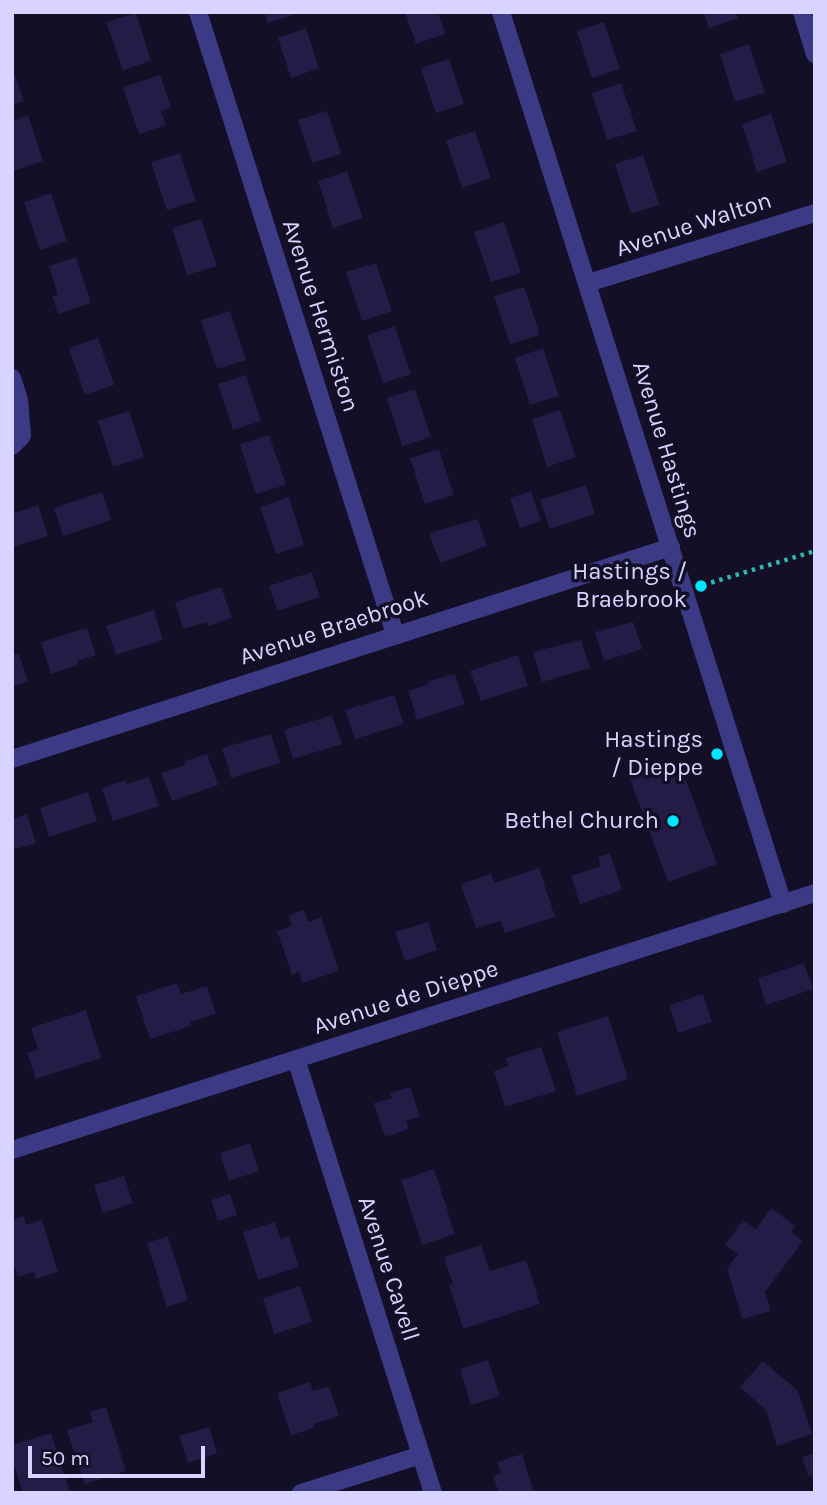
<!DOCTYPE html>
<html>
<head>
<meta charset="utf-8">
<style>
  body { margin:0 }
  #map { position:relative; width:827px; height:1505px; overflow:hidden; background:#130f26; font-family:Karla,sans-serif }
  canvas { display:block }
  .frame { position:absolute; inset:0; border:14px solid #d9d4ff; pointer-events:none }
  .scale { position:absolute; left:28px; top:1446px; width:177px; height:32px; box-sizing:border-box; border:4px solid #d9d4ff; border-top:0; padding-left:9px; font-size:21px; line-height:24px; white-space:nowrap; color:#d9d4ff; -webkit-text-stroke:5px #130f26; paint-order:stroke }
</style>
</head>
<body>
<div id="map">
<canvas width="827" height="1505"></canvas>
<div class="frame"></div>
<div class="scale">50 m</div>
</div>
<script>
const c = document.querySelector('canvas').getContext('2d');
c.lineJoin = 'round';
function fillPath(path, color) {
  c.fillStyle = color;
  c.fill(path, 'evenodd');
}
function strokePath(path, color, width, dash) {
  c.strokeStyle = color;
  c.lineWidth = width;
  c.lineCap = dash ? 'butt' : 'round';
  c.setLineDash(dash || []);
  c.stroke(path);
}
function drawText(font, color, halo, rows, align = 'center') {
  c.font = font + ' Karla,sans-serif';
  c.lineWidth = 7;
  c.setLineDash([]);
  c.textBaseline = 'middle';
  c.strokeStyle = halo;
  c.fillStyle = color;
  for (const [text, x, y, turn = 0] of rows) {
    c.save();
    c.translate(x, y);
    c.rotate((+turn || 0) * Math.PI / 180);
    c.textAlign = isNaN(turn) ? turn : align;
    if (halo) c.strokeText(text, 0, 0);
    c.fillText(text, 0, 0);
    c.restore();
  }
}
fillPath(new Path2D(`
  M264,12h36v1l-32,10z
  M405,12h33l7,22 -29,10z
  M704,12h32l2,6 -29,10z
  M136,13l15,48 -28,9 -17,-48z
  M604,22l16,47 -28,9 -15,-47z
  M306,28l13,40 -28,10 -13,-40z
  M749,44l16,49 -30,9 -15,-48z
  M449,59l15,45 -28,9 -15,-45z
  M12,67l12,34 -12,4z
  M160,75l11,33 -10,3 5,14 -27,9 -16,-47z
  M621,83l16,48 -30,9 -15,-47z
  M327,111l14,43 -29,9 -14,-43z
  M771,114l16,48 -30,10 -15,-48z
  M28,115l15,46 -30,10 -1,-50z
  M475,131l16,47 -29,10 -16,-48z
  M180,153l16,48 -29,9 -16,-48z
  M643,155l16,50 -28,9 -16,-50z
  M347,171l16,47 -30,10 -15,-47z
  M51,193l16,48 -27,9 -16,-48z
  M201,219l16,47 -30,9 -15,-47z
  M504,222l17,51 -30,9 -17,-50z
  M76,257l15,46 -33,11 -6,-18 6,-1 -9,-29z
  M376,263l16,48 -30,10 -16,-49z
  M524,287l16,48 -30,9 -16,-48z
  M230,311l16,49 -29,9 -16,-49z
  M395,326l16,48 -28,9 -16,-48z
  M98,338l16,47 -29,10 -16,-47z
  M543,348l16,48 -29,9 -15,-47z
  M246,375l15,46 -28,9 -15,-46z
  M415,389l16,48 -29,9 -15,-48z
  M560,410l16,47 -29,10 -15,-48z
  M129,411l15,46 -31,10 -15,-46z
  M269,435l17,50 -30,9 -16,-50z
  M439,449l15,46 -29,9 -15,-46z
  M586,485l9,29 -45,15 -10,-29z
  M531,491l10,30 -21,7 -10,-30z
  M102,492l9,28 -48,16 -9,-28z
  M289,497l15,48 -28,9 -16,-47z
  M38,505l10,31 -36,11v-33z
  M478,519l9,27 -47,17 -11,-30z
  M312,572l8,25 -43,14 -8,-25z
  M221,587l11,31 -24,8 -1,-4 -24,7 -8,-27z
  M154,610l9,30 -47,15 -10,-29z
  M633,622l9,27 -38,12 -9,-29z
  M87,628l9,27 -19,6 1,4 -27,9 -10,-32z
  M581,640l9,28 -48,14 -9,-30z
  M19,653l9,29 -16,5v-32z
  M518,655l10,31 -47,15 -11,-30z
  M455,674l10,30 -48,16 -9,-29 21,-7 -1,-3z
  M394,695l10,29 -49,15 -10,-29z
  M332,715l10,29 -49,15 -9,-29z
  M271,734l9,29 -49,15 -9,-30z
  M207,754l11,31 -46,16 -11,-28 24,-8v-4z
  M679,761l38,103 -49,18 -38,-103z
  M149,777l10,29 -46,15 -11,-33 24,-8 1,4z
  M88,792l9,29 -48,16 -9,-29z
  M27,814l9,29 -24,7v-31z
  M610,853l12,37 -42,14 -9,-28 30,-10 -3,-9z
  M539,868l16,49 -50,16 -4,-12 -25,7 -15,-44 30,-10 3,9z
  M304,910l4,12 13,-5 18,54 -37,12 -3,-11 -7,3 -15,-44 15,-5 -3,-11z
  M428,922l9,28 -32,11 -10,-29z
  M804,963l9,26 -47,16 -8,-27z
  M177,983l4,11 26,-8 9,28 -26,8 1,4 -41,13 -14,-43z
  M703,994l9,28 -34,11 -9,-28z
  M86,1010l15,48 -65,21 -9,-26 11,-4 -7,-21z
  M608,1016l20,63 -51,17 -20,-64z
  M541,1047l15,44 -51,16 -11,-36 14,-5 -2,-8z
  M410,1087l10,29 -14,5 3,8 -24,8 -11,-34 18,-5 -2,-5z
  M250,1143l9,28 -30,10 -9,-28z
  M434,1169l21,65 -33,11 -21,-65z
  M124,1176l9,27 -30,10 -9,-28z
  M230,1194l7,21 -19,6 -7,-21z
  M771,1208l24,18 -4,6 12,9 -38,51 6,19 -29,8 -15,-51 11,-14 -13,-9 18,-25 13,9z
  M24,1216l2,9 16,-5 16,52 -22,7 -2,-7 -16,5 -6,-19v-38z
  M275,1222l6,17 8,-3 10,31 -41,13 -15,-48z
  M168,1236l20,64 -21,7 -20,-64z
  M481,1245l9,26 36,-11 14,44 -77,25 -14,-44 4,-1 -9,-27z
  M300,1286l12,36 -38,12 -11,-36z
  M488,1360l12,36 -29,9 -11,-36z
  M763,1361l35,30 14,43 -35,12 -11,-36 -26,-23z
  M310,1382l3,9 16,-5 10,30 -26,8 1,4 -23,7 -14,-42z
  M106,1407l20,64 -41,13 -18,-54 26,-8 -3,-10z
  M209,1427l8,26 -29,10 -9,-27z
  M51,1433l19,60h-47l-11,-34v-14z
  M815,1453v28h-1l-2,-6 -4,1 -6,-19z
  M522,1454l12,39h-35l-6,-17 8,-3 -4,-11z`), '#241b47');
strokePath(new Path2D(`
  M703,585l112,-34`), '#2fb8b0', 4.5, [3.5, 5]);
strokePath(new Path2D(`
  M198,12l197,622
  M501,12l282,892
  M802,12l13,42
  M588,283l227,-70
  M12,378l7,22 3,36 -10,10
  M12,759l659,-212
  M296,1059l137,434
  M12,1150l803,-257
  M301,1493l120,-38`), '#3d3a85', 18);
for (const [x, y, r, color] of [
  [701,586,7,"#00e5ff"],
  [717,754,7,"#00e5ff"],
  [673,821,7,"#00e5ff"]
]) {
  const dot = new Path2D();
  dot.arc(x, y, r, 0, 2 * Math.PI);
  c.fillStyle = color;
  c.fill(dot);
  strokePath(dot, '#130f26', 2.5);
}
drawText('24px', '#d9d4ff', '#130f26', [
  ["Avenue Walton",694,225,-18],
  ["Avenue Hermiston",320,316,72],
  ["Avenue Hastings",666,450,73],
  ["Avenue Braebrook",334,628,-18],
  ["Avenue de Dieppe",406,998,-18],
  ["Avenue Cavell",388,1269,72]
]);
drawText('24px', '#d9d4ff', '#130f26', [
  ["Hastings /",687,572],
  ["Braebrook",687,600],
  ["Hastings",703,740],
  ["/ Dieppe",703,768],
  ["Bethel Church",659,821]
], 'right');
</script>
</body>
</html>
